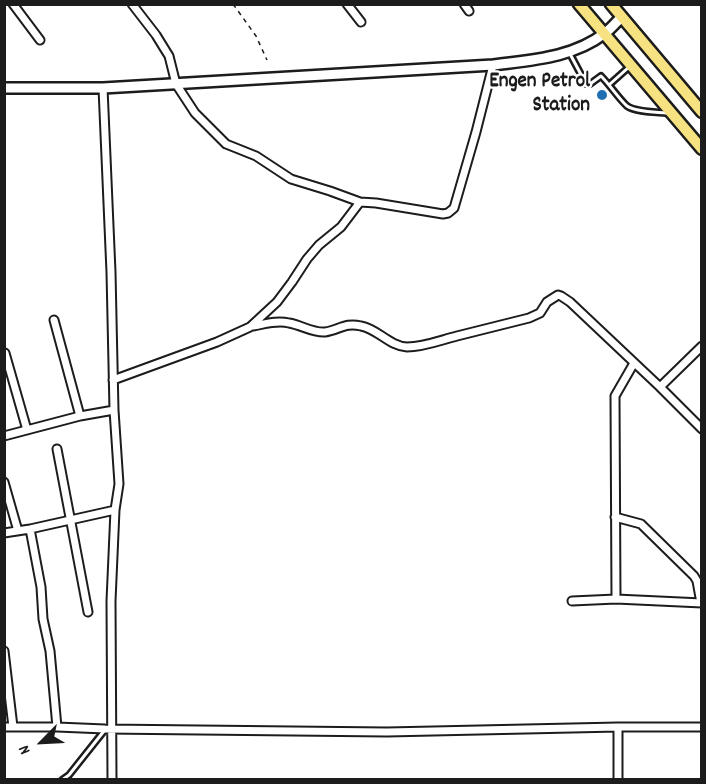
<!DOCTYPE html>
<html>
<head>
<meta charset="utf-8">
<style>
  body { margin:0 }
  #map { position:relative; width:706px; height:784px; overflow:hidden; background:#fff; font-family:Dekko,sans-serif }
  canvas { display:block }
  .frame { position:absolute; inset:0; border:6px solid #1c1c1c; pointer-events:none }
  .north { position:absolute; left:12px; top:712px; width:60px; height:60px; -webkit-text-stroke:4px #fff; paint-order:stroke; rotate:246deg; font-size:16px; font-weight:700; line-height:24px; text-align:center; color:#1c1c1c }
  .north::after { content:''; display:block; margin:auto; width:21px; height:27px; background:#1c1c1c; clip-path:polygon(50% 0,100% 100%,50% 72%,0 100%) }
</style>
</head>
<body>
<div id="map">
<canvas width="706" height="784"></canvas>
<div class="frame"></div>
<div class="north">N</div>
</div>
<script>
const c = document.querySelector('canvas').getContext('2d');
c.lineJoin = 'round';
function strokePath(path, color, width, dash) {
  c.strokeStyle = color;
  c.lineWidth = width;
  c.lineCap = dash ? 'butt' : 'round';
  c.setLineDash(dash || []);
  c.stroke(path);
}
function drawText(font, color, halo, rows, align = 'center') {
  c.font = font + ' Dekko,sans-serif';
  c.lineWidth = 4.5;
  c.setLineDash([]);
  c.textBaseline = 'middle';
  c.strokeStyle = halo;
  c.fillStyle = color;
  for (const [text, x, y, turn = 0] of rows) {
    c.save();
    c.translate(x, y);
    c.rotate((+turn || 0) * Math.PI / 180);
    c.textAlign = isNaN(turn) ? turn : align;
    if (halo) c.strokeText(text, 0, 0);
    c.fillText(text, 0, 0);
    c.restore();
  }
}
const lane = new Path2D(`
  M569,52l17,32h4l11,-8c9,9 18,23 26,30 8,6 29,6 39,7
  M610,84l19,-17
  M62,780l7,-5 35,-44`);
const street = new Path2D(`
  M13,4l27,36
  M132,4l24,31 8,13 5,8 7,28 19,29 31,31 30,12 35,23 39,12 30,11
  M347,4l14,18
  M464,4l5,7
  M103,88l8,184 3,138 5,74 -4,26 -4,91 1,179
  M54,320l26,96
  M253,326c12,-2 24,-6 36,-3 12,2 24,10 36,9 14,-2 20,-10 36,-6 17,3 28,20 46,21 17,0 34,-7 50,-11 24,-6 48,-12 72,-18l11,-5 7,-11 11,-7 3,1 9,6 90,85 42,42
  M5,353l22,77
  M113,380l104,-38 33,-15 27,-25 15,-20 15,-23 12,-14 22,-18 19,-25 16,1 67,11 5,-1 6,-5 22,-76 17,-67
  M660,387l42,-41
  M4,436l76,-20 34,-6
  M57,449l31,163
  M4,482l14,49
  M615,517l26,7 53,52 3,5 4,22
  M30,529l11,58 2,32 7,32 7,76
  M4,533l26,-4 85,-19
  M616,599l-1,-203 19,-33
  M572,601l44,-2 86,4
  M4,651l9,76
  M4,727h53l48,2 282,3 231,-5v53
  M618,727h84`);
const secondary = new Path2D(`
  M4,88h99l390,-23c38,-5 80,-7 112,-32 6,-4 11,-11 17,-16`);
const primary = new Path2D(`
  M579,4l123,145
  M611,4l91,108`);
strokePath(lane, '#1c1c1c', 8);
strokePath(street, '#1c1c1c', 11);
strokePath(secondary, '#1c1c1c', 14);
strokePath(primary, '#1c1c1c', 15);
strokePath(new Path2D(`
  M233,4l23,32 11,24`), '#1c1c1c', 1.5, [4.5, 4.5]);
strokePath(lane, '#fff', 3);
strokePath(street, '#fff', 7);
strokePath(secondary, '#fff', 9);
strokePath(primary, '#f6e281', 10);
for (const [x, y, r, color] of [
  [602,95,6,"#1f6fb2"]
]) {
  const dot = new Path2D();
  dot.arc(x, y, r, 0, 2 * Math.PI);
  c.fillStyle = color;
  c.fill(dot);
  strokePath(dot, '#fff', 2);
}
drawText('bold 21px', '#1c1c1c', '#fff', [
  ["Engen Petrol",590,83],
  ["Station",590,107]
], 'right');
</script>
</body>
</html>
